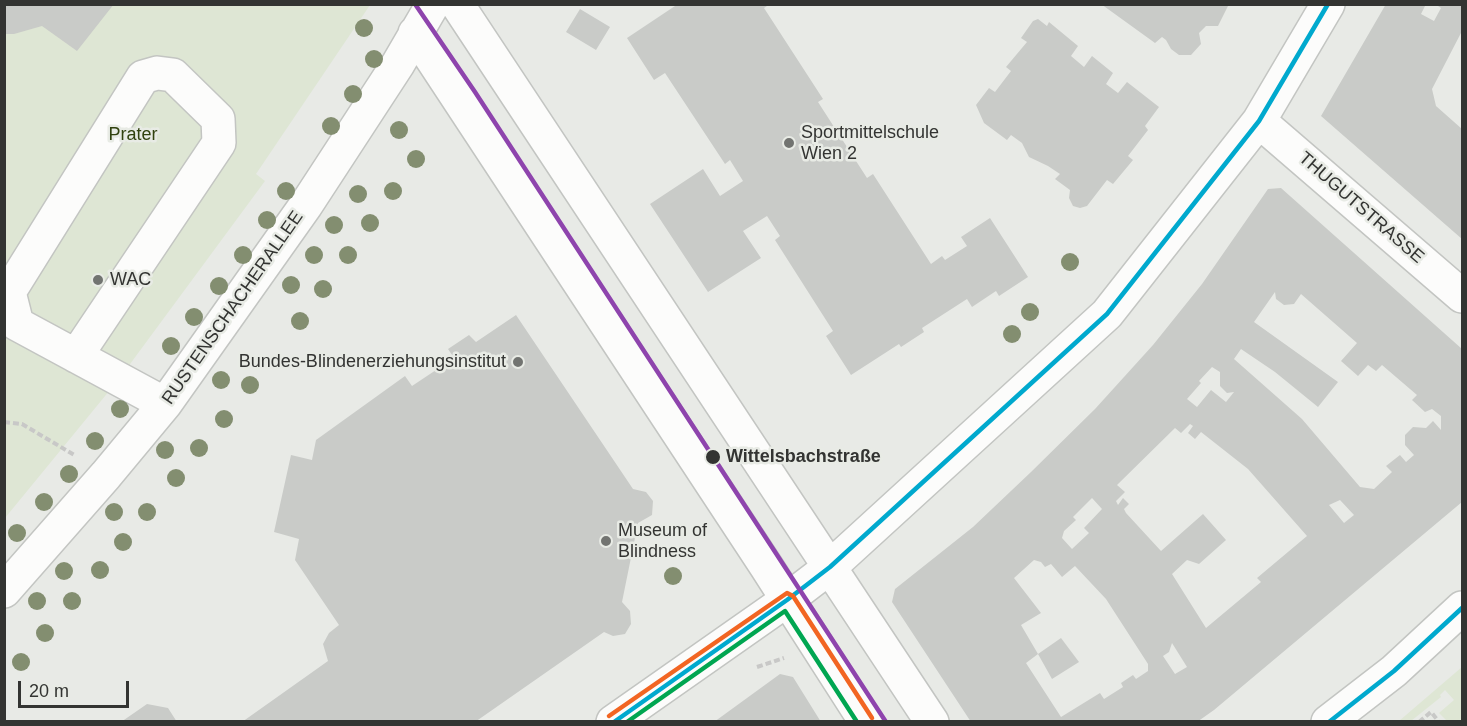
<!DOCTYPE html>
<html>
<head>
<meta charset="utf-8">
<style>
  body { margin:0 }
  #map { position:relative; width:1467px; height:726px; overflow:hidden; background:#e8eae6; font-family:Helvetica,sans-serif }
  canvas { display:block }
  .frame { position:absolute; inset:0; border:6px solid #333432; pointer-events:none }
  .scale { position:absolute; left:18px; top:681px; width:111px; height:27px; box-sizing:border-box; border:3px solid #333432; border-top:0; padding-left:8px; font-size:18px; line-height:21px; white-space:nowrap; color:#333432; -webkit-text-stroke:4px #e8ebe5; paint-order:stroke }
</style>
</head>
<body>
<div id="map">
<canvas width="1467" height="726"></canvas>
<div class="frame"></div>
<div class="scale">20 m</div>
</div>
<script>
const c = document.querySelector('canvas').getContext('2d');
c.lineJoin = 'round';
function fillPath(path, color) {
  c.fillStyle = color;
  c.fill(path, 'evenodd');
}
function strokePath(path, color, width, dash) {
  c.strokeStyle = color;
  c.lineWidth = width;
  c.lineCap = dash ? 'butt' : 'round';
  c.setLineDash(dash || []);
  c.stroke(path);
}
function drawText(font, color, halo, rows, align = 'center') {
  c.font = font + ' Helvetica,sans-serif';
  c.lineWidth = 5;
  c.setLineDash([]);
  c.textBaseline = 'middle';
  c.strokeStyle = halo;
  c.fillStyle = color;
  for (const [text, x, y, turn = 0] of rows) {
    c.save();
    c.translate(x, y);
    c.rotate((+turn || 0) * Math.PI / 180);
    c.textAlign = isNaN(turn) ? turn : align;
    if (halo) c.strokeText(text, 0, 0);
    c.fillText(text, 0, 0);
    c.restore();
  }
}
fillPath(new Path2D(`
  M5,5h365l-114,169 9,7 -146,198 -114,139z
  M1462,667v54h-15l-8,-8 15,-13 -9,-10 -5,5 1,2 -30,24h-12z`), '#dee6d4');
fillPath(new Path2D(`
  M4,4h110l-37,47 -35,-25 -28,8h-10z
  M678,4h92l-6,4 59,91 -5,3 49,76 6,-4 58,90 11,-8 3,4 22,-14 -6,-9 29,-19 38,59 -29,19 -3,-5 -24,16 -5,-8 -45,29 2,4 -23,15 -2,-3 -48,31 -25,-39 7,-5 -58,-91 5,-4 -13,-20 -24,15 18,27 -53,34 -58,-88 53,-35 17,27 23,-15 -13,-21 -5,4 -60,-91 -11,7 -27,-42z
  M1101,4h128l-11,22h-12l-7,7 2,11 -10,11h-12l-8,-6 -5,-9 -4,-3 -7,6z
  M1386,4h40l-5,10 13,7 7,-13 -6,-4h27v27l-30,58 4,17 26,23v110l-141,-123z
  M580,9l30,18 -14,23 -30,-18z
  M1038,19l9,7 2,-4 29,24 -7,10 13,11 8,-11 21,17 -7,11 12,9 9,-11 32,25 -14,19 3,4 -20,26 5,4 -20,24 -6,-4 -20,26 -7,2 -7,-2 -4,-8 1,-8 -15,-11 5,-5 -12,-8 -19,-9 -7,-14 -11,-8 -4,5 -23,-17 -8,-18 13,-17 6,4 16,-21 -5,-4 21,-25 -6,-4 12,-17z
  M1281,188l181,161v153l-248,208 -17,12h-226l-79,-120 3,-13 78,-62 58,-55 64,-63 58,-64 49,-61 66,-95zM1275,292l1,7 8,6 10,-1 7,-10 56,49 -16,18 17,15 10,-11 8,6 6,-6 35,30 -5,5 13,12 7,-3 9,7v14l-8,-9 -7,7 -13,-1 -8,8v10l9,10 -8,7 -6,-7 -14,11 6,6 -18,17 -14,-2 -58,-68 -68,-60 7,-10 34,23 43,35 20,-25 -84,-60zM1212,367l8,5v14l7,7 7,-1 -8,10 -15,-12 -14,17 -10,-8 14,-16 -2,-2zM1190,424l3,2 -5,7 7,6 6,-7 47,37 59,67 -50,42 4,4 -55,46 -34,-54 15,-14 12,4 27,-24 -23,-26 -42,37 -35,-38 -2,-4 5,-5 -6,-6 -5,7 -2,-4 9,-9 -8,-7 58,-57 6,5zM1092,498l10,11 -18,19 5,5 -17,16 -10,-11 2,-7 12,-11 -3,-3zM1340,500l14,15 -10,8 -15,-18zM1034,560l7,2 4,5 6,-3 11,13 13,-11 31,33 42,65v7l-12,8 -3,-4 -12,8 2,4 -19,12 -4,-6 -39,24 -35,-54 12,-9 -17,-29 20,-12 -27,-35zM1172,643l15,24 -12,7 -12,-18 6,-4z
  M516,315l117,174 13,3 7,9 -1,14 -14,8 -16,79 8,9 1,13 -6,10 -12,2 -9,-4 -129,90h-233l86,-61 -5,-17 6,-11 10,-8 -44,-65 4,-21 -25,-7 17,-77 21,5 4,-20 89,-64 7,10 42,-28 -6,-9 21,-14 7,7z
  M1061,638l18,24 -27,17 -14,-25z
  M780,674l13,3 28,45h-107z
  M147,704l21,4 9,14h-56z`), '#c9cbc8');
const minor = new Path2D(`
  M457,4l475,718
  M415,33l351,533 100,156
  M1259,121l203,175
  M76,356l143,-213 -1,-24 -45,-44 -16,-2 -14,4 -134,215 8,32c49,27 99,53 148,80
  M4,591l102,-116 59,-71 141,-199 92,-141 35,-60
  M613,722l174,-122 43,-33 277,-253 152,-193 69,-117`);
const major = new Path2D(`
  M1328,722l66,-51 68,-63`);
strokePath(minor, '#c3c5c2', 36);
strokePath(major, '#c3c5c2', 36);
strokePath(new Path2D(`
  M4,422l18,2 54,32
  M757,667l27,-9
  M1419,722l12,-10 8,10`), '#c8c8c7', 4, [6, 3]);
strokePath(minor, '#fcfcfb', 33);
strokePath(major, '#fcfcfb', 33);
strokePath(new Path2D(`
  M614,722l173,-122 43,-33 277,-253 152,-193 69,-117
  M1329,722l65,-51 68,-63`), '#00a9ce', 4.5);
strokePath(new Path2D(`
  M627,722l158,-111 72,111`), '#00a651', 4.5);
strokePath(new Path2D(`
  M609,716l178,-123 6,3 79,122`), '#f26522', 4.5);
strokePath(new Path2D(`
  M415,4l60,88 411,630`), '#8e44ad', 4.5);
c.fillStyle = '#838e70';
for (const [x, y] of [
  [364,28],
  [374,59],
  [353,94],
  [331,126],
  [399,130],
  [416,159],
  [286,191],
  [393,191],
  [358,194],
  [267,220],
  [370,223],
  [334,225],
  [243,255],
  [314,255],
  [348,255],
  [1070,262],
  [291,285],
  [219,286],
  [323,289],
  [1030,312],
  [194,317],
  [300,321],
  [1012,334],
  [171,346],
  [221,380],
  [250,385],
  [120,409],
  [224,419],
  [95,441],
  [199,448],
  [165,450],
  [69,474],
  [176,478],
  [44,502],
  [114,512],
  [147,512],
  [17,533],
  [123,542],
  [100,570],
  [64,571],
  [673,576],
  [37,601],
  [72,601],
  [45,633],
  [21,662]
]) {
  c.beginPath();
  c.arc(x, y, 9, 0, 2 * Math.PI);
  c.fill();
}
for (const [x, y, r, color] of [
  [789,143,6,"#727471"],
  [98,280,6,"#727471"],
  [518,362,6,"#727471"],
  [713,457,8,"#333432"],
  [606,541,6,"#727471"]
]) {
  const dot = new Path2D();
  dot.arc(x, y, r, 0, 2 * Math.PI);
  c.fillStyle = color;
  c.fill(dot);
  strokePath(dot, '#e8ebe5', 2);
}
drawText('18px', '#333432', '#e8ebe5', [
  ["Sportmittelschule",801,133],
  ["Wien 2",801,154],
  ["WAC",110,280],
  ["Bundes-Blindenerziehungsinstitut",506,362,"right"],
  ["Museum of",618,531],
  ["Blindness",618,552]
], 'left');
drawText('18px', '#31420f', '#e8ebe5', [
  ["Prater",133,135]
]);
drawText('18px', '#333432', '#e8ebe5', [
  ["THUGUTSTRASSE",1361,208,41],
  ["RUSTENSCHACHERALLEE",233,308,-55]
]);
drawText('bold 18px', '#333432', '#e8ebe5', [
  ["Wittelsbachstraße",726,457]
], 'left');
</script>
</body>
</html>
